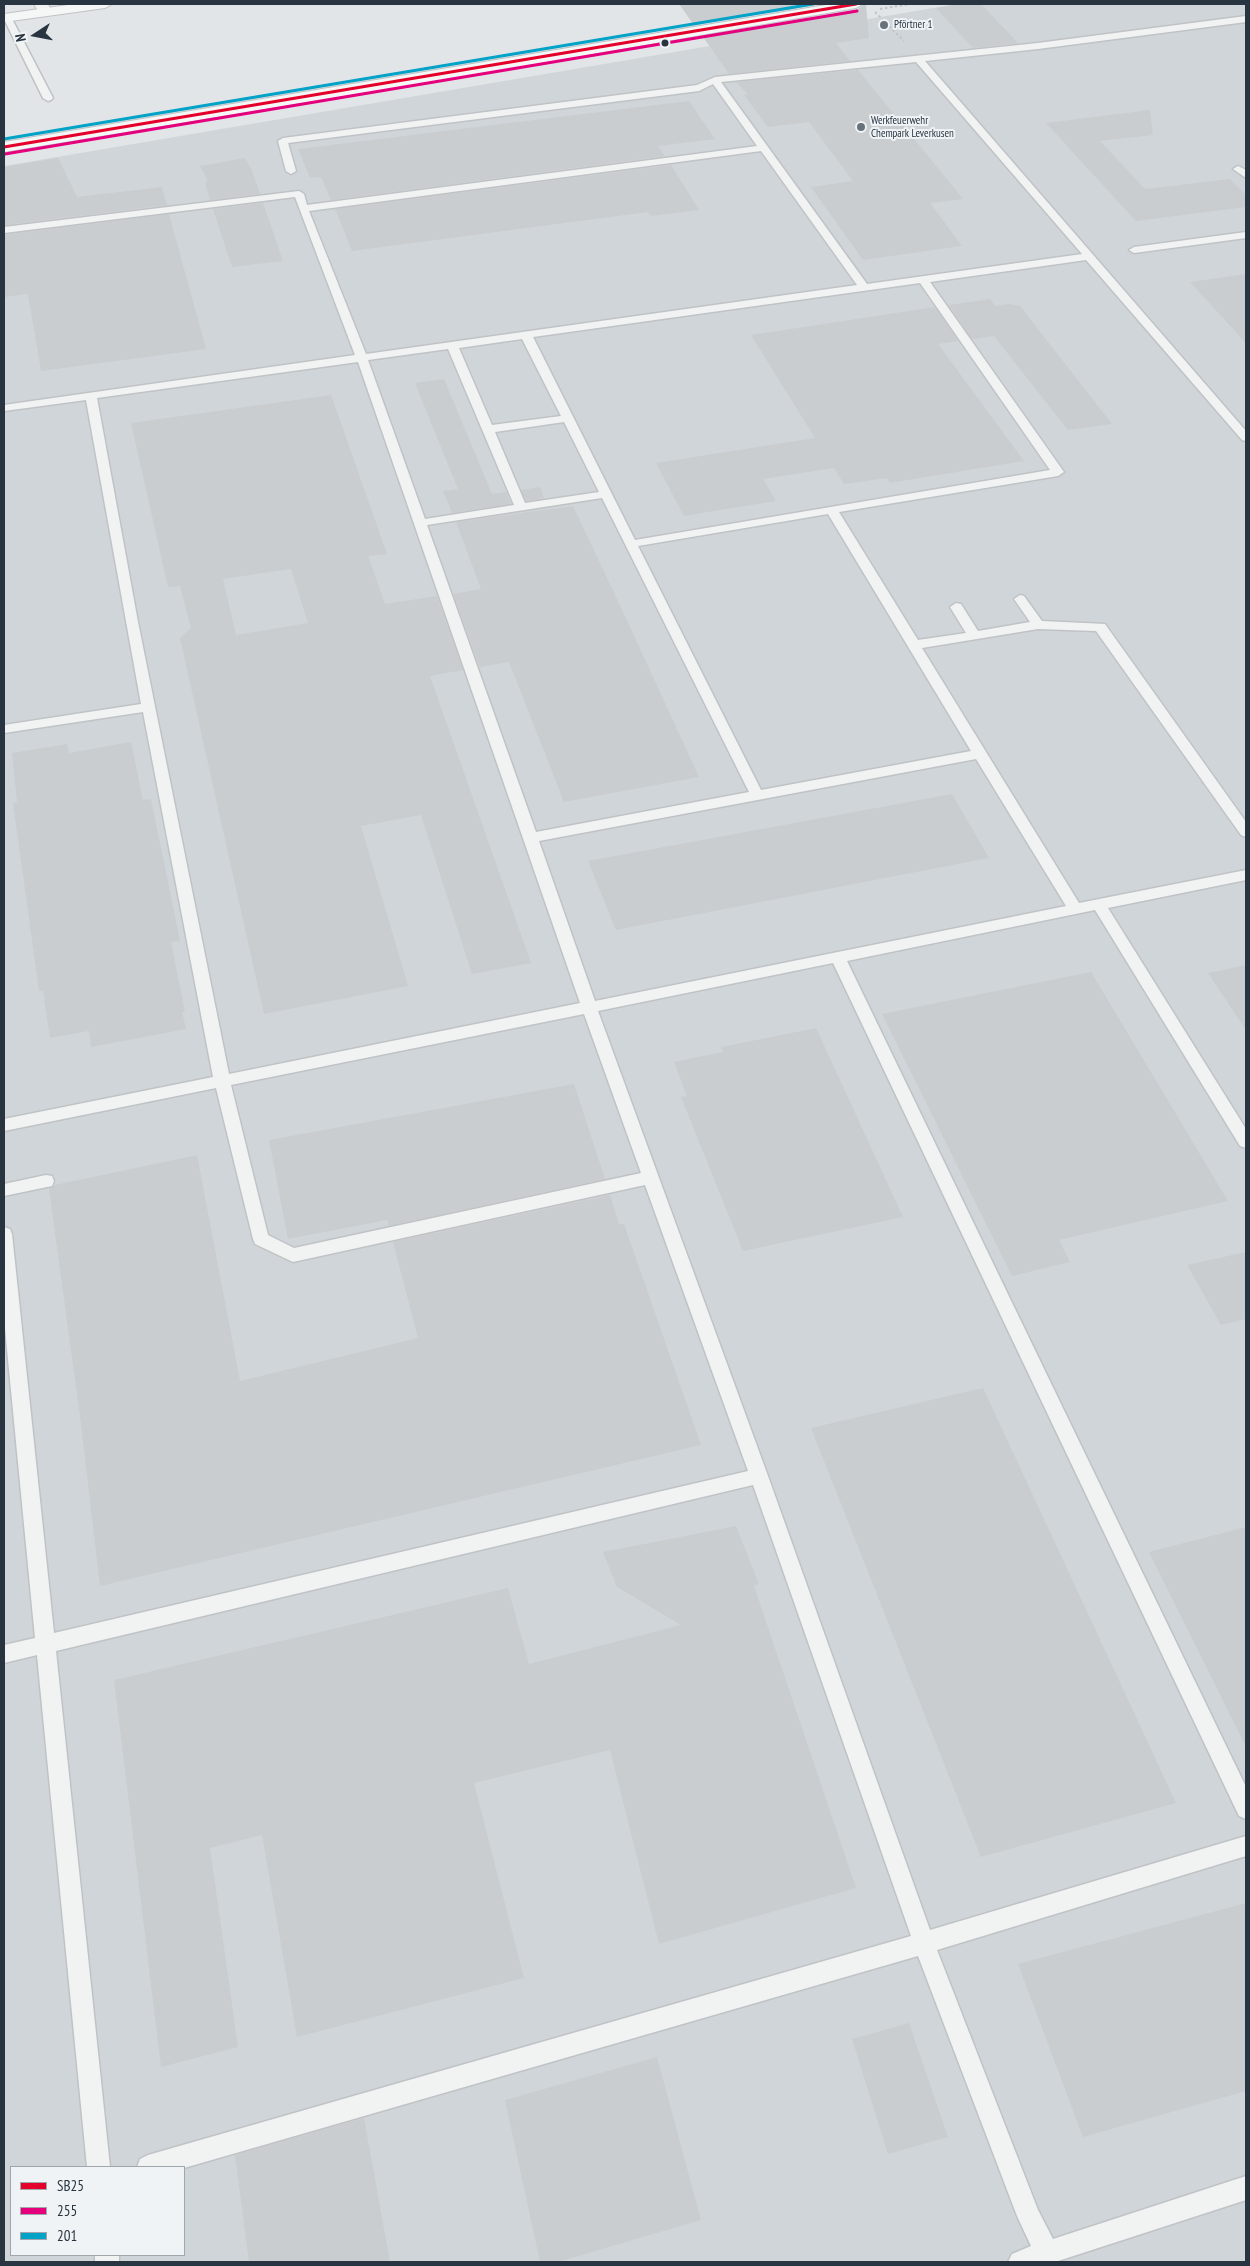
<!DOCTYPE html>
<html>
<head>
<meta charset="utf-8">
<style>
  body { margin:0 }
  #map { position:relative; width:1250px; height:2266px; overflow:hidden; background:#e2e5e7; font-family:"PT Sans Narrow",sans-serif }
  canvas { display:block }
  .frame { position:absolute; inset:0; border:5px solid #283440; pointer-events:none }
  .legend { position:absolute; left:10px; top:2166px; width:175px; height:90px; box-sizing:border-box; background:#eff3f6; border:1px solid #9fa7ad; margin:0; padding:6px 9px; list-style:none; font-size:15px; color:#283440 }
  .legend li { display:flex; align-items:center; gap:10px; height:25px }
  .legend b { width:25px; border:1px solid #9fa7ad }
  .north { position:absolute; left:10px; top:10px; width:50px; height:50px; -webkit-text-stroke:4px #eff3f6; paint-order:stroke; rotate:259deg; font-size:14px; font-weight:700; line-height:20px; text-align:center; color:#283440 }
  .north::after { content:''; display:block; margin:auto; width:18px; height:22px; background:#283440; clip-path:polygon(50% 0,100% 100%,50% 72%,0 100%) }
</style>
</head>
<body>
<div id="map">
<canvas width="1250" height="2266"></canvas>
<div class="frame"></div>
<ul class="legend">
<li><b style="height:6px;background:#e4002b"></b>SB25</li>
<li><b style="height:6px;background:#e5007d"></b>255</li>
<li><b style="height:6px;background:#02a3c7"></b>201</li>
</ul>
<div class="north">N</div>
</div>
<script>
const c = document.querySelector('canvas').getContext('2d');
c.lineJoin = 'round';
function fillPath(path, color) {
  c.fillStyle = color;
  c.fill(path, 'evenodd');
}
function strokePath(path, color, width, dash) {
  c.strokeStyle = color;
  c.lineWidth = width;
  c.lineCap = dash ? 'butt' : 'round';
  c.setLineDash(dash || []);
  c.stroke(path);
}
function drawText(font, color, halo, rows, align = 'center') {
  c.font = font + ' "PT Sans Narrow",sans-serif';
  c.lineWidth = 4;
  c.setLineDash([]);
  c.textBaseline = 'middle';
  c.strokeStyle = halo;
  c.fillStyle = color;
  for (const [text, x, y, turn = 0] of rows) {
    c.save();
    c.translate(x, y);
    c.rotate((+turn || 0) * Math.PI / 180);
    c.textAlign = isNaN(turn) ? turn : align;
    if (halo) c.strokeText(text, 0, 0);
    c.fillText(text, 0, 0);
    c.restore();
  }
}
fillPath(new Path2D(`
  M957,4h289v2258h-1242v-2096zM11,2167h173v88h-173z`), '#d0d5da');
fillPath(new Path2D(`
  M679,4h143l-128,21z
  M865,4h1l3,34 -33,5 14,18 -121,13 -26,-37 153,-27z
  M960,4h21l37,39 -45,5 -37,-40z
  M858,70l105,129 -33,4 32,43 -99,14 -52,-73 42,-6 -44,-59 -41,5 -24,-32 4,-1 -12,-12z
  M689,101l26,38 -57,7 7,10 -334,44 -10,-23 -11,1 -12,-29z
  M1150,110l3,25 -53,6 45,48 85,-10 16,16v12l-110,14 -90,-98z
  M58,158l19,39 85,-10 5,18 -163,20v-58z
  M245,158l7,13 8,23 -50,6 -5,-18 3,-1 -8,-15z
  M671,165l28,45 -48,6 -3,-4 -296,39 -17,-42z
  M263,203l20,58 -51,6 -19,-58z
  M169,214l37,135 -165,22 -13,-77 -24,3v-62z
  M1246,274v69l-56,-61z
  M990,299l5,7 14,-2 11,2 92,118 -44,6 -74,-94 -22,3 -23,-34z
  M935,307l23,34 -20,3 86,117 -134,22 -3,-5 -43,6 -10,-16 -71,11 13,22 -92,15 -28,-53 159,-25 -64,-103z
  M444,379l48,115 14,-2 5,12 -59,9 -9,-22 15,-2 -43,-106z
  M331,395l56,159 -19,2 17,48 52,-8 26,74 -33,6 101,287 -59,11 -51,-159 -60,11 47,160 -144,28 -84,-376 11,-10 -11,-42 -12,1 -37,-164zM291,569l17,54 -72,12 -13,-56z
  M540,487l4,11 -18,3 -5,-11z
  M573,506l51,108 75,163 -135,25 -55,-140 -29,5 -27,-73 28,-5 -25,-67z
  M131,742l12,58 8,-1 29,142 -9,1 14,70h-3l4,17 -95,18 -2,-16 -39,7 -7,-48 -4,1 -26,-188 4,-1 -5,-49 55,-9 2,9z
  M952,794l37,64 -373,72 -28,-69z
  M1246,965v65l-38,-57z
  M1091,972l137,229 -169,39 11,22 -58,14 -130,-262z
  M816,1028l87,189 -160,34 -62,-154 6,-1 -13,-34 49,-10 -2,-5z
  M574,1084l31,95 -216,47 -2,-6 -99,19 -19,-99z
  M197,1155l43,226 178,-43 -25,-96 217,-47 9,29h5l77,221 -601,141 -20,-170 -31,-227 6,-4z
  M1246,1252v67l-25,6 -34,-60z
  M983,1388l193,415 -195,54 -170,-429z
  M736,1526l23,58 -5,2 102,302 -197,56 -49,-194 -136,33 50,195 -227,59 -35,-202 -52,13 28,199 -77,20 -47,-387 394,-92 21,76 152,-39 -64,-38 -14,-35z
  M1246,1527v220l-97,-195z
  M1246,1903v188l-163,46 -65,-173z
  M909,2023l39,114 -60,17 -36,-115z
  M657,2057l44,163 -143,42h-18l-35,-162z
  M364,2118l26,144h-141l-14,-107z`), '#cacdcf');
const lane = new Path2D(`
  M4,15l7,2 42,81 -2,2 -3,1 -5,-3 -39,-79z
  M1246,16v6l-208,27 -113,12 321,370v10l-4,-1 -156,-180 -156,22 134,190 -6,4 -219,36 79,128 48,-7 -16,-26 6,-4 5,1 17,27 52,-9 -16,-23 6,-4 4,1 18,25 63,3 141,198v15l-5,-2 -145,-204 -58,-2 -116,19 157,255 167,-33v10l-138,28 138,221v19l-6,-2 -145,-236 -248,51 399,826v32l-7,-3 -406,-853 -235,48 170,465 162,454 316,-94v20l-309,94 101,260 15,29 193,-63v24l-191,62h-47l4,-8 19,-8 -14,-30 -99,-260 -734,212 -47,-1 3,-8 8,-4 763,-219 -158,-451 -697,166 54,516h-23l-50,-512 -33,8v-18l31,-7 -31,-320v-91l6,2 2,5 42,399 694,-162 -103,-286 -352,77 -38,-18 -2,-5 -37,-151 -212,43v-12l209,-42 -70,-365 -139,21v-8l137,-21 -55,-304 -82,11v-6l351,-50 -60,-158 -291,36v-6l295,-36 5,3 3,11 450,-59 -44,-62 -14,7 -411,52 8,28 -5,3 -5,-3 -8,-30 5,-3 414,-53 18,-8 323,-34zM916,62l166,192 -215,30 -146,-202zM761,151l96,134 -491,69 -57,-143zM920,283l130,187 -415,70 -102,-203zM522,339l39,77 -69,9 -33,-77zM448,349l66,156 -89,14 -57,-159zM358,362l222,641 -351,71 -91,-452 -41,-224zM564,422l35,70 -74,11 -30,-71zM602,498l147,294 -213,40 -109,-307zM828,514l143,237 -210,39 -123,-244zM976,759l90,147 -471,95 -56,-160zM584,1014l57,159 -347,75 -26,-13 -37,-150z
  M1238,166l8,4v8l-13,-9z
  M1246,232v6l-112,15 -5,-3 5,-3z
  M46,1175l6,1 2,5 -2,5 -48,10v-12z
  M95,2255h24v7h-24z`);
const street = new Path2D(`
  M34,4h14l4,8 -2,3h-10z`);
const secondary = new Path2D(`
  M75,4h37l-7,4 -101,14v-8z`);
const primary = new Path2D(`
  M832,4h31l-7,4 -366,64 -486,80v-10z`);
strokePath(lane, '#c0c3c5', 3);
strokePath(street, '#c0c3c5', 2);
strokePath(secondary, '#c0c3c5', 2);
strokePath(primary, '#bec2c4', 2);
strokePath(new Path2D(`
  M880,9l30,-5
  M875,12l29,29`), '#c0c4c7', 2, [2.5, 2.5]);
fillPath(lane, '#f1f3f3');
fillPath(street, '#f1f3f3');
fillPath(secondary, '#f5f6f6');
fillPath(primary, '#f5f6f6');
strokePath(new Path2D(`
  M4,147l852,-143`), '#e4002b', 3);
strokePath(new Path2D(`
  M5,154l852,-143`), '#e5007d', 3);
strokePath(new Path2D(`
  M4,139l809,-135`), '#02a3c7', 3);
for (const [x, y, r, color] of [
  [884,25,5,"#69727a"],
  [665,43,4.5,"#283440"],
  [861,127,5,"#69727a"]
]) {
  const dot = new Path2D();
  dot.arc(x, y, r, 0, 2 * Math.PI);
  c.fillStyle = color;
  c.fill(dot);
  strokePath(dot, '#eff3f6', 2);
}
drawText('11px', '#283440', '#eff3f6', [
  ["Pförtner 1",894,25],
  ["Werkfeuerwehr",871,121],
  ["Chempark Leverkusen",871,134]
], 'left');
</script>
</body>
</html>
